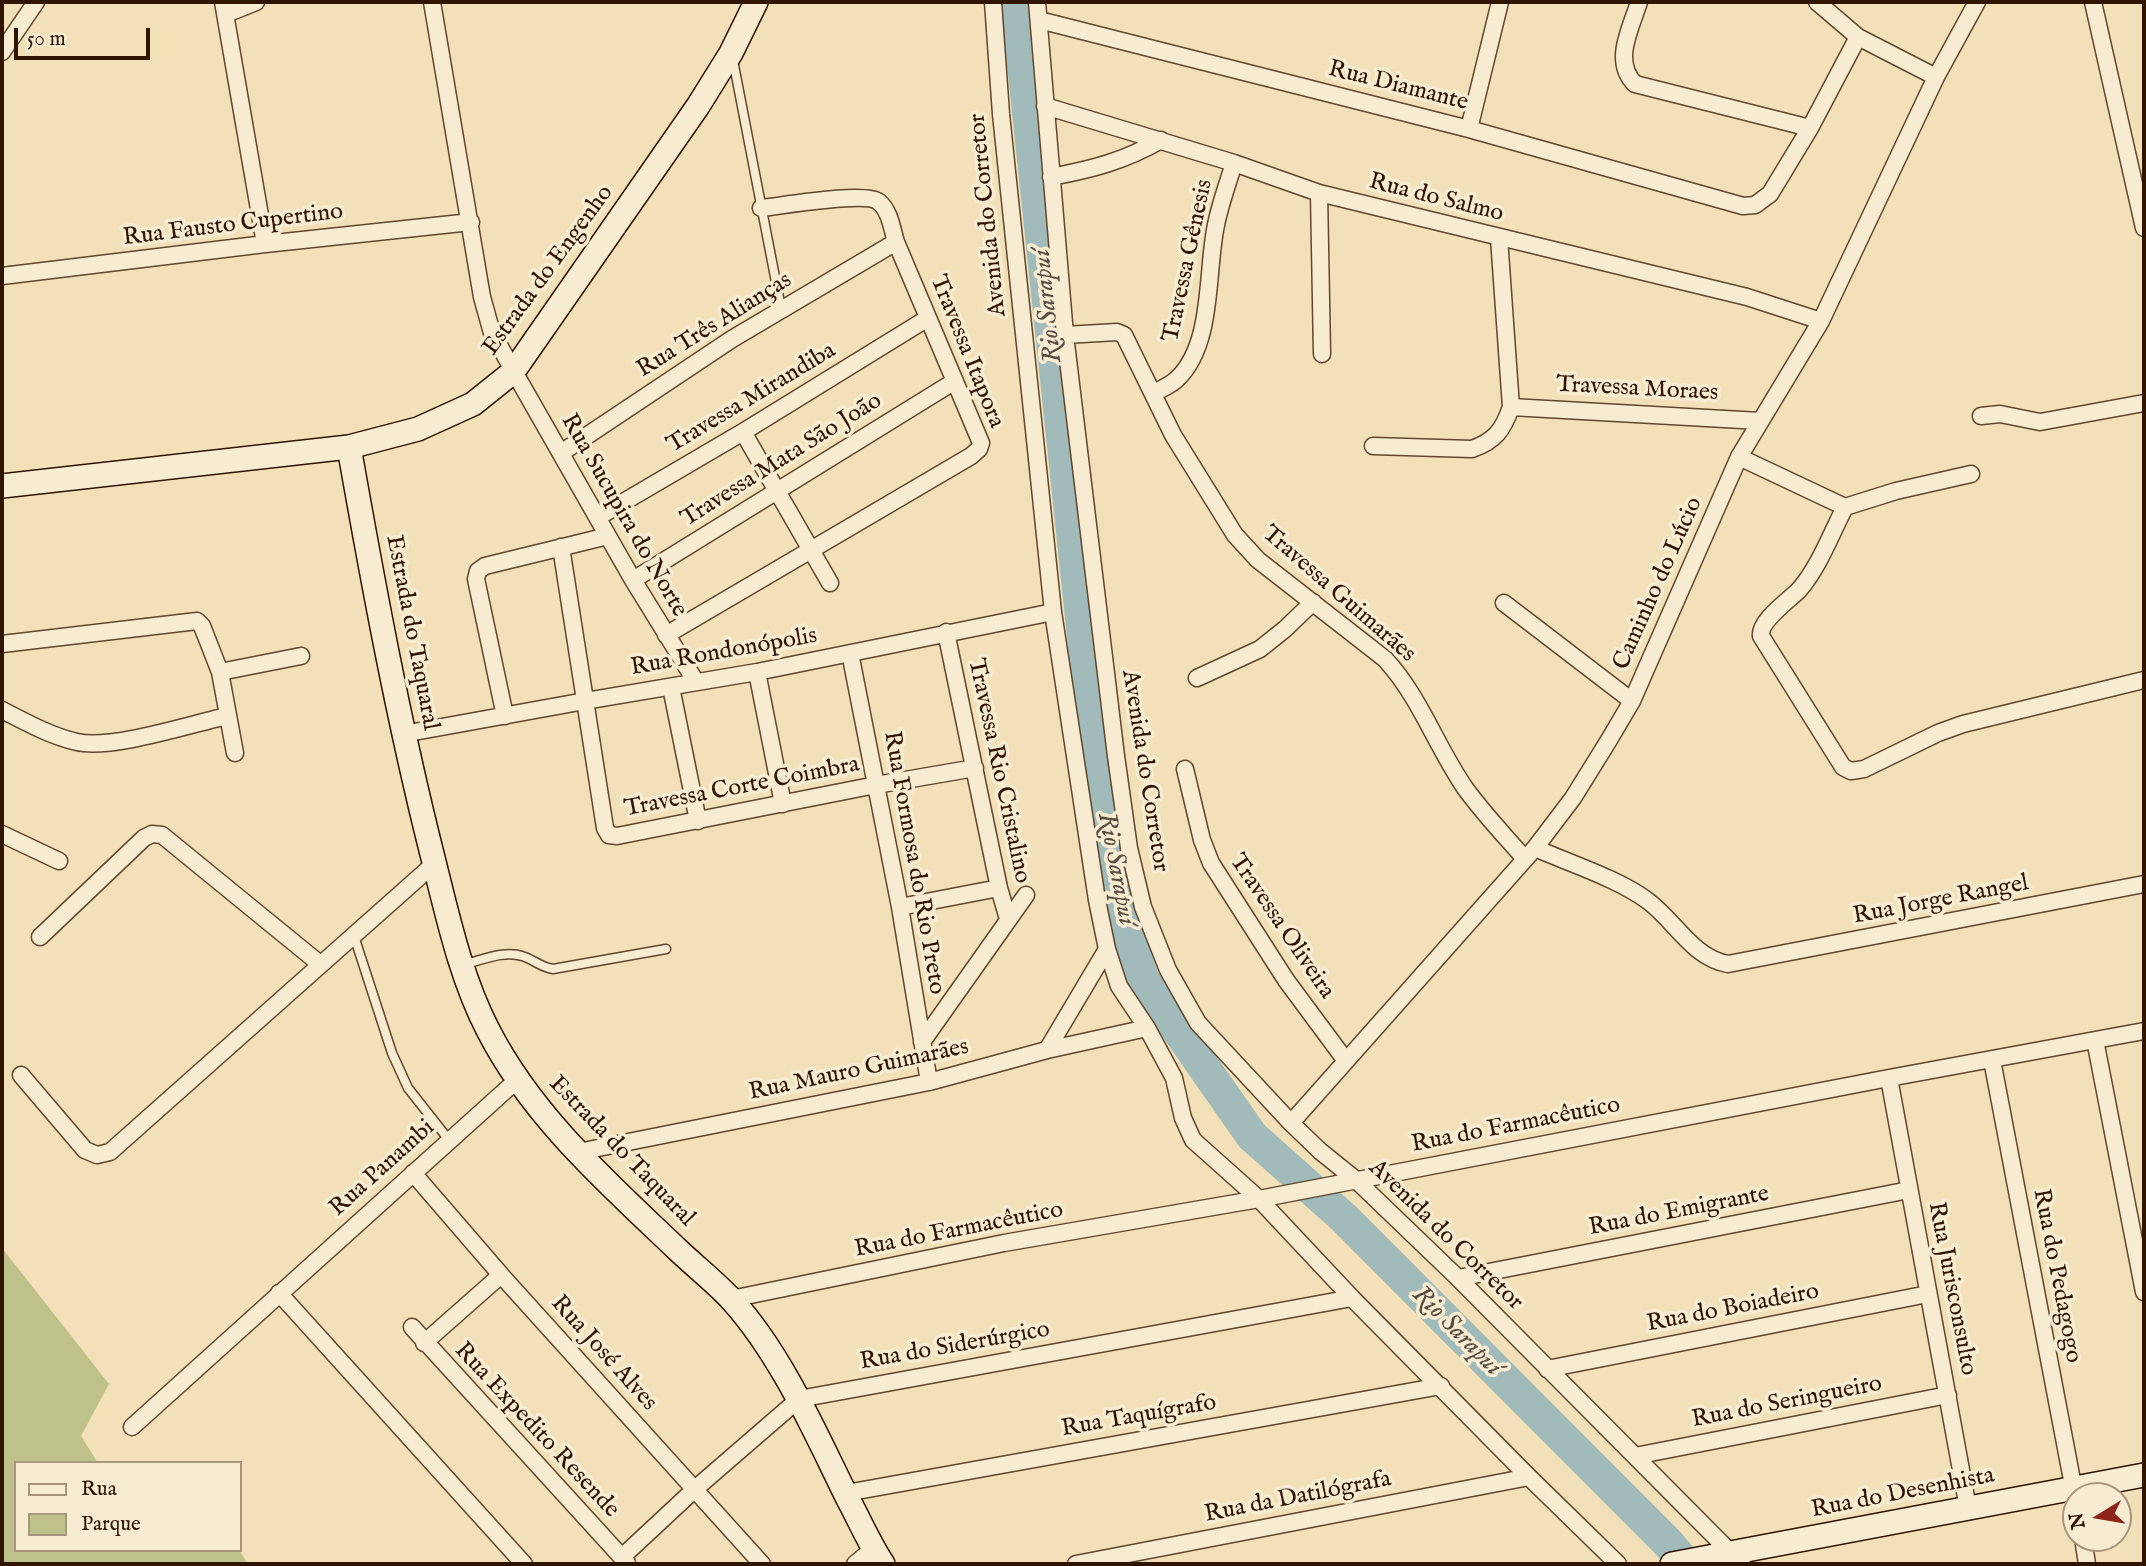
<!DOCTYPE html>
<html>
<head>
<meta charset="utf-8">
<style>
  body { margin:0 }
  #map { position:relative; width:2146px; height:1566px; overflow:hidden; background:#f2e1b8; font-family:"IM FELL English",serif }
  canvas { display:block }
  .frame { position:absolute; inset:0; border:4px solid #2f1400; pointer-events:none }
  .legend { position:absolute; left:14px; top:1461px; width:228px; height:91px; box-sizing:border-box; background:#f7ecd1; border:2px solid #a7967d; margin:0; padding:9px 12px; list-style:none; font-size:21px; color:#2f1400 }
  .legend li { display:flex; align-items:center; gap:14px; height:35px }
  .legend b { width:35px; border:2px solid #a7967d }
  .north { position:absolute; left:2062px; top:1482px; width:70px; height:70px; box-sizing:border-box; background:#f7ecd1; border:2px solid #a7967d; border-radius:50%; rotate:259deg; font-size:19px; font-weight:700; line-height:28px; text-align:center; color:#2f1400 }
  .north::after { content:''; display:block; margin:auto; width:24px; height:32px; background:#8f2418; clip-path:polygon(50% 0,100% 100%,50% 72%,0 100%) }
  .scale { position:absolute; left:14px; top:28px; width:136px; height:32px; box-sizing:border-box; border:4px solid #2f1400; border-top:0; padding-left:9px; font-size:21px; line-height:24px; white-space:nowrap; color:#2f1400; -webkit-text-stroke:5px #f7ecd1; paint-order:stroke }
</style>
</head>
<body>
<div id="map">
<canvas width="2146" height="1566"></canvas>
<div class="frame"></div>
<ul class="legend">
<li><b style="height:9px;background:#f7ecd1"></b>Rua</li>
<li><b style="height:19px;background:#bfc18b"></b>Parque</li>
</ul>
<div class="north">N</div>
<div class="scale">50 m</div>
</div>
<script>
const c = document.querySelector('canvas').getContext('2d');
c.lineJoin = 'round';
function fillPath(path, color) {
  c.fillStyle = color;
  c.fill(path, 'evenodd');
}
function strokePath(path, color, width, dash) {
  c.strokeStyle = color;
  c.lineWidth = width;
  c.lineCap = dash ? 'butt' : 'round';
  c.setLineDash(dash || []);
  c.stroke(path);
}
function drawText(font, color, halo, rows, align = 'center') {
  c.font = font + ' "IM FELL English",serif';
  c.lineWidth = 7;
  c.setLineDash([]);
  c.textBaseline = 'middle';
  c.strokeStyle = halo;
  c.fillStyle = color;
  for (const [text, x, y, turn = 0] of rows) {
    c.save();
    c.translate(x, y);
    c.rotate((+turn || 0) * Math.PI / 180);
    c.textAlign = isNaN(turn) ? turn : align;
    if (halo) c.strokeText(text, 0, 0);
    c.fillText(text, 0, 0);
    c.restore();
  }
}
fillPath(new Path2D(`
  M2,1248l107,136 -28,52 17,27h-82v87h223l9,14h-246z`), '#bfc18b');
strokePath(new Path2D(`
  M1017,2l82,783 16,110 28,85 109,156 92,82 324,325 18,21`), '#a1baba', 33);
const lane = new Path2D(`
  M733,60l48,248
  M354,936l38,117 16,35 41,52
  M465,964c17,-4 40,-14 57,-8 11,3 18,11 31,13l113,-20`);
const street = new Path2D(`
  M223,2l42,242
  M432,2l50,295 10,36 141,247 63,102
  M993,2l8,112 52,498 44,288 10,49 12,37 28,42 27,50 9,40 10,22 66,59 93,99 177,179 89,87
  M1037,2l28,333 51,421 13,92 14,59 25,63 30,53 93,100 29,28 36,29 102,98 284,286
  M1639,2c-8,26 -27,59 -4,82l175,44
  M1817,2l41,35 78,40
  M2093,2l51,226
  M226,14l30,-12
  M1039,20l430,109 274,77 12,-1 15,-11 40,-66 48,-91
  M2,52l34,-50
  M1045,106l189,57 85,30 428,104 74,24
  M1469,129l31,-127
  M1051,177c42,-8 73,-16 110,-37
  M1319,193l3,161
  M2,276l263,-32 206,-22
  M1065,335l52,-3 7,3 49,100 62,100 23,25 127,99c35,38 51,87 80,129 18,25 40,48 60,71
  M1154,393c7,-4 17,-8 23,-14 37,-35 29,-108 39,-154 4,-21 12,-42 18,-62
  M1511,407l249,14
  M1981,416l19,-2 40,8 104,-19
  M743,432l87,151
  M1373,446l99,3c23,-8 31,-19 39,-42l-12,-169
  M561,453l171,-114 164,-97
  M1739,457l106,50
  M1971,474l-75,17 -51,16c-14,27 -26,60 -46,83 -11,11 -40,31 -38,46l82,131 8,4 13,-2 74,-36 25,-9 181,-44
  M598,517l145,-85 185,-114
  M561,547l44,281 4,7 8,1 259,-51 99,-17
  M633,580l322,-199
  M1504,603l128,98
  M946,632l53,256 9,31
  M666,635l305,-179 8,-7 2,-6 -85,-201c-4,-13 -6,-31 -17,-40 -13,-11 -98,4 -118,6
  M2,644l195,-23 5,5 18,46 15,81
  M850,653l50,254 29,175
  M220,672l81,-16
  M757,672l26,132
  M1197,678l63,-29 25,-20 28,-27
  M671,687l27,134
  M2,710c24,12 48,26 75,32 34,8 114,-18 150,-26
  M505,716l-29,-137 2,-8 7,-5 123,-30
  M403,734l182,-33 172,-29 296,-60
  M1185,769l17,71 9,23 75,117 60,81
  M2,834l57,27
  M1535,848c34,15 84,31 113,53 28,21 45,57 80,63l416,-80
  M900,907l99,-19
  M40,937l104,-99 8,-4 10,1 158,129
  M2095,1040l49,252
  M922,1042l104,-147
  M1047,1050l60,-101
  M1992,1060l84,441
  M21,1075l64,75 12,5 13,-3 324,-288
  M1889,1078l79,430
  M1291,1123l244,-275 38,-50 36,-58 23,-39 107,-244 82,-136 115,-244 41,-75
  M578,1152l351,-70 118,-32 100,-22
  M413,1173l88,102 261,289
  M1458,1278l451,-88
  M279,1293l245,271
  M731,1299l273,-56 255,-44 630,-121 255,-47
  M412,1327l215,236
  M424,1343l77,-68
  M1547,1369l381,-75
  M132,1427l385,-347
  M1635,1456l313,-61
  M846,1493l595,-107
  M2083,1538l4,26
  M622,1557l73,-68 104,-90 553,-101
  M855,1564l18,-15
  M1076,1564l453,-87`);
const secondary = new Path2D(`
  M349,447c24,136 49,272 83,407 15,59 28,122 56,176 45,88 121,154 191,221 17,16 36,31 52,48 50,55 83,131 116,198 12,22 22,46 36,67
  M2,486l347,-39 69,-18 55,-25 40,-32 185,-266 33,-53 25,-51
  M1672,1564l472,-89`);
strokePath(lane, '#60472e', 11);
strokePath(street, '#60472e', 19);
strokePath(secondary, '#2f1400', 26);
strokePath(lane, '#f7ecd1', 8);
strokePath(street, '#f7ecd1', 16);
strokePath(secondary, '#f7ecd1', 23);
drawText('24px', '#2f1400', '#f7ecd1', [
  ["Rua Diamante",1398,87,14],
  ["Rua do Salmo",1436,199,14],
  ["Avenida do Corretor",989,215,-96],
  ["Rua Fausto Cupertino",233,226,-7],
  ["Travessa Gênesis",1189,261,-78],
  ["Estrada do Engenho",549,271,-54],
  ["Rua Três Alianças",715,326,-32],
  ["Travessa Itapora",966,352,68],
  ["Travessa Moraes",1637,390,3],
  ["Travessa Mirandiba",752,399,-31],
  ["Travessa Mata São João",782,461,-32],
  ["Rua Sucupira do Norte",623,516,60],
  ["Caminho do Lúcio",1659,584,-66],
  ["Travessa Guimarães",1338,595,41],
  ["Estrada do Taquaral",411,633,79],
  ["Rua Rondonópolis",724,653,-10],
  ["Travessa Rio Cristalino",998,771,78],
  ["Avenida do Corretor",1144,771,81],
  ["Travessa Corte Coimbra",742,788,-11],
  ["Rua Formosa do Rio Preto",913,863,80],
  ["Rua Jorge Rangel",1941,901,-11],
  ["Travessa Oliveira",1281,927,56],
  ["Rua Mauro Guimarães",859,1071,-12],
  ["Rua do Farmacêutico",1516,1126,-11],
  ["Estrada do Taquaral",621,1152,46],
  ["Rua Panambi",383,1169,-42],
  ["Rua do Emigrante",1679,1212,-11],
  ["Rua do Farmacêutico",959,1231,-11],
  ["Avenida do Corretor",1445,1236,44],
  ["Rua do Pedagogo",2056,1276,79],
  ["Rua Jurisconsulto",1951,1289,79],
  ["Rua do Boiadeiro",1733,1309,-11],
  ["Rua do Siderúrgico",955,1347,-10],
  ["Rua José Alves",603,1354,48],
  ["Rua do Seringueiro",1787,1403,-11],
  ["Rua Taquígrafo",1139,1417,-10],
  ["Rua Expedito Resende",536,1431,47],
  ["Rua do Desenhista",1903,1494,-11],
  ["Rua da Datilógrafa",1298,1498,-11]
]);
drawText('italic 26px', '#574e41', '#f7ecd1', [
  ["Rio Sarapuí",1049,306,-96],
  ["Rio Sarapuí",1115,869,79],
  ["Rio Sarapuí",1456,1332,45]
]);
</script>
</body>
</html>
